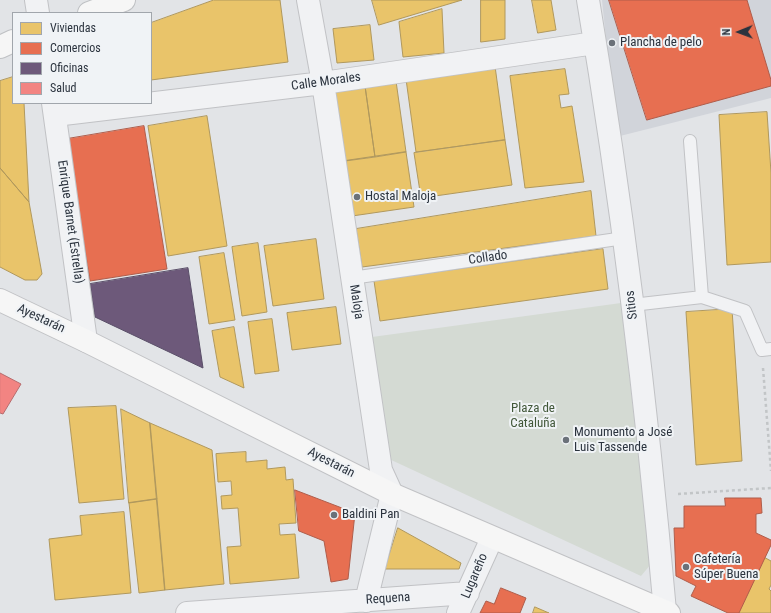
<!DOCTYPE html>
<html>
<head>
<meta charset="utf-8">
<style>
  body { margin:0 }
  #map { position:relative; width:771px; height:613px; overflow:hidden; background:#e2e4e7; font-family:"Roboto Condensed",sans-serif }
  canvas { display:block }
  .legend { position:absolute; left:12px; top:12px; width:140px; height:92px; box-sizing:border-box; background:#f0f3f6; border:1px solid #a1a6ac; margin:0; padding:5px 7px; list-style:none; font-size:12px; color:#2b333e }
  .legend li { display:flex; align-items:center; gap:8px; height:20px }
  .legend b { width:20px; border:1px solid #a1a6ac }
  .north { position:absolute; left:719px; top:12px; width:40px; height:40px; -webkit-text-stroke:3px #f0f3f6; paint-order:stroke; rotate:269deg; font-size:11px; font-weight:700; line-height:16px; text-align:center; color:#2b333e }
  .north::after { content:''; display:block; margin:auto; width:14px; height:18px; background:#2b333e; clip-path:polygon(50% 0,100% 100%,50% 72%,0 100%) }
</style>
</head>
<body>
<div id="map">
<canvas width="771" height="613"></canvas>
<ul class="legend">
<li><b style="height:11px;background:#e9c46a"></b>Viviendas</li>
<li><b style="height:11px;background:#e76f51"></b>Comercios</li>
<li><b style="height:11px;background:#6d597a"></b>Oficinas</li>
<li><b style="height:11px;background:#f28482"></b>Salud</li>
</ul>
<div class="north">N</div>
</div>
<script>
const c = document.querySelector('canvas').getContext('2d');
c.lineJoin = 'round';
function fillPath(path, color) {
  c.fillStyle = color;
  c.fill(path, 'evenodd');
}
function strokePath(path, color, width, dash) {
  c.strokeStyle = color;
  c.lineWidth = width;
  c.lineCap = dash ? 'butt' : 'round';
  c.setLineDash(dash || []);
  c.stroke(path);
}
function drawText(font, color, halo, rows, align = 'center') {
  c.font = font + ' "Roboto Condensed",sans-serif';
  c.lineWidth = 4;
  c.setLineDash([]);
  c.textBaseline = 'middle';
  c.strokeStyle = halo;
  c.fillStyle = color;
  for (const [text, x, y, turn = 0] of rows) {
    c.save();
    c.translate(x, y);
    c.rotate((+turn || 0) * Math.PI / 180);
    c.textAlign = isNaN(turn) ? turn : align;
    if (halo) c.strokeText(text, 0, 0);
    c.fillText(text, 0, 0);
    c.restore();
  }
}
fillPath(new Path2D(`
  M602,0h169v98l-155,39z`), '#d1d4da');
fillPath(new Path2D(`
  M621,303l30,261 -10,12 -254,-118 -15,-121z`), '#d4dad3');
const homes = new Path2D(`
  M214,0h66l8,62 -137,18v-57z
  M372,0h90l-83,25z
  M481,0h24v39l-24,3z
  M532,0h19l5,30 -18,3z
  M442,9l2,44 -41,4 -4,-35z
  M370,25l4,35 -37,3 -4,-34z
  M495,66l10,74 -89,12 -10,-73z
  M565,69l4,25 -10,1 2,13 11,-2 12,76 -59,6 -15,-112z
  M13,77v26h11l5,99 -29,-34v-87z
  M396,81l10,71 -31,5 -10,-71z
  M365,86l10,71 -30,4 -11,-71z
  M767,112l4,61v89l-44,3 -8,-150z
  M207,116l20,130 -59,10 -20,-130z
  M505,140l7,45 -91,13 -7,-45z
  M406,152l8,55 -62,9 -7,-55z
  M0,168l29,34 13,72 -5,6h-12l-25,-13z
  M591,191l5,45 -234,31 -6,-38z
  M316,239l8,60 -51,7 -9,-60z
  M258,243l9,69 -25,4 -10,-69z
  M603,249l5,40 -228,32 -6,-40z
  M224,253l11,67 -26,4 -10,-67z
  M336,307l5,37 -49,6 -5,-37z
  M732,309l10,152 -46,4 -10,-153z
  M272,319l7,52 -24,3 -7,-52z
  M234,327l10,61 -24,-11 -8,-46z
  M116,406l8,93 -45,4 -11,-95z
  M121,409l29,14 7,76 -28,4z
  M150,423l62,27 12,134 -59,6z
  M246,452v10l21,-2v9l18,-2 1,13 7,-1 3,44 -17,1 1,11 15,-1 4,44 -69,6 -3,-37 14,-1 -3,-38 -16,1 -1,-13 11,-1 -1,-14 -13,1 -2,-28z
  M157,499l8,91 -26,3 -10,-90z
  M124,512l7,81 -76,7 -6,-61 33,-4 -2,-19z
  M398,528l63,35 -2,6h-74z
  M760,555l11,6v24l-2,4 2,2v22h-38z
  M535,607l14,6h-16z`);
fillPath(homes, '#e9c46a');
strokePath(homes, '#b0985d', 1);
const shops = new Path2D(`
  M609,0h138l24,80v6l-124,34z
  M144,126l23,143 -77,12 -23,-142z
  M295,490l60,23 -7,66 -17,3 -7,-41 -25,-10z
  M725,498h36l1,15 -6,1v19l15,7v5l-32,68h-11l-37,-17 5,-10 -20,-10 -2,-48h10v-22h41z
  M501,588l25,10 -6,15h-40l6,-12 8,3z`);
fillPath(shops, '#e76f51');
strokePath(shops, '#af5d4b', 1);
const offices = new Path2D(`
  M188,268l15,100 -108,-51 -5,-33z`);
fillPath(offices, '#6d597a');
strokePath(offices, '#594e68', 1);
const health = new Path2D(`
  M0,373l21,11 -18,30 -3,-1z`);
fillPath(health, '#f28482');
strokePath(health, '#b66c6e', 1);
const service = new Path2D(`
  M352,278l272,-40
  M702,297l43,14 17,39 9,-1
  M632,305l70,-8 -12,-156`);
const minor = new Path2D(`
  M36,0l2,13
  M308,0l15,83 58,387 11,24 -26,107
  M588,0c34,202 59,406 77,611
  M53,103l33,238
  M55,115l268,-32 272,-40
  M187,613l281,-20
  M458,613l34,-75`);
const secondary = new Path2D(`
  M0,300l86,41 306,153 277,119`);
const primary = new Path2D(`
  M89,13l35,-13
  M0,47l13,-6`);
strokePath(service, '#c1c2c5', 14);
strokePath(minor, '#c1c2c5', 24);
strokePath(secondary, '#c1c2c5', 24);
strokePath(primary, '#bfc1c4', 24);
strokePath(new Path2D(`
  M763,368l8,103
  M678,494l93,-6`), '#c2c5c7', 2.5, [3, 3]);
strokePath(service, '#f1f2f4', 12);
strokePath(minor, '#f1f2f4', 22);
strokePath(secondary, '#f6f6f6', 22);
strokePath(primary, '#f6f6f6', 22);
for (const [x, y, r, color] of [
  [612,43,4,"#6b7179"],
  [357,197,4,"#6b7179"],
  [566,440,4,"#6b7179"],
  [334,515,4,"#6b7179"],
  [686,567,4,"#6b7179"]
]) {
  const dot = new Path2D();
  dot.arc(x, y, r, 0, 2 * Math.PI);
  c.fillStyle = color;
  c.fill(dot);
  strokePath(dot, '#f0f3f6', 1.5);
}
drawText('13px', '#2b333e', '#f0f3f6', [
  ["Plancha de pelo",620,43],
  ["Hostal Maloja",365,197],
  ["Monumento a José",574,433],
  ["Luis Tassende",574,448],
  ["Baldini Pan",342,515],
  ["Cafetería",694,560],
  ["Súper Buena",694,575]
], 'left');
drawText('13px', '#2b333e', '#f0f3f6', [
  ["Calle Morales",326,82,-8],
  ["Enrique Barnet (Estrella)",70,222,82],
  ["Collado",488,258,-8],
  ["Maloja",356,302,81],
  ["Sitios",632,305,-97],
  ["Ayestarán",41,319,25],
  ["Ayestarán",331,463,27],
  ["Lugareño",475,576,-67],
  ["Requena",388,599,-4]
]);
drawText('13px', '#42583a', '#f0f3f6', [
  ["Plaza de",533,409],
  ["Cataluña",533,424]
]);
</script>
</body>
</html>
